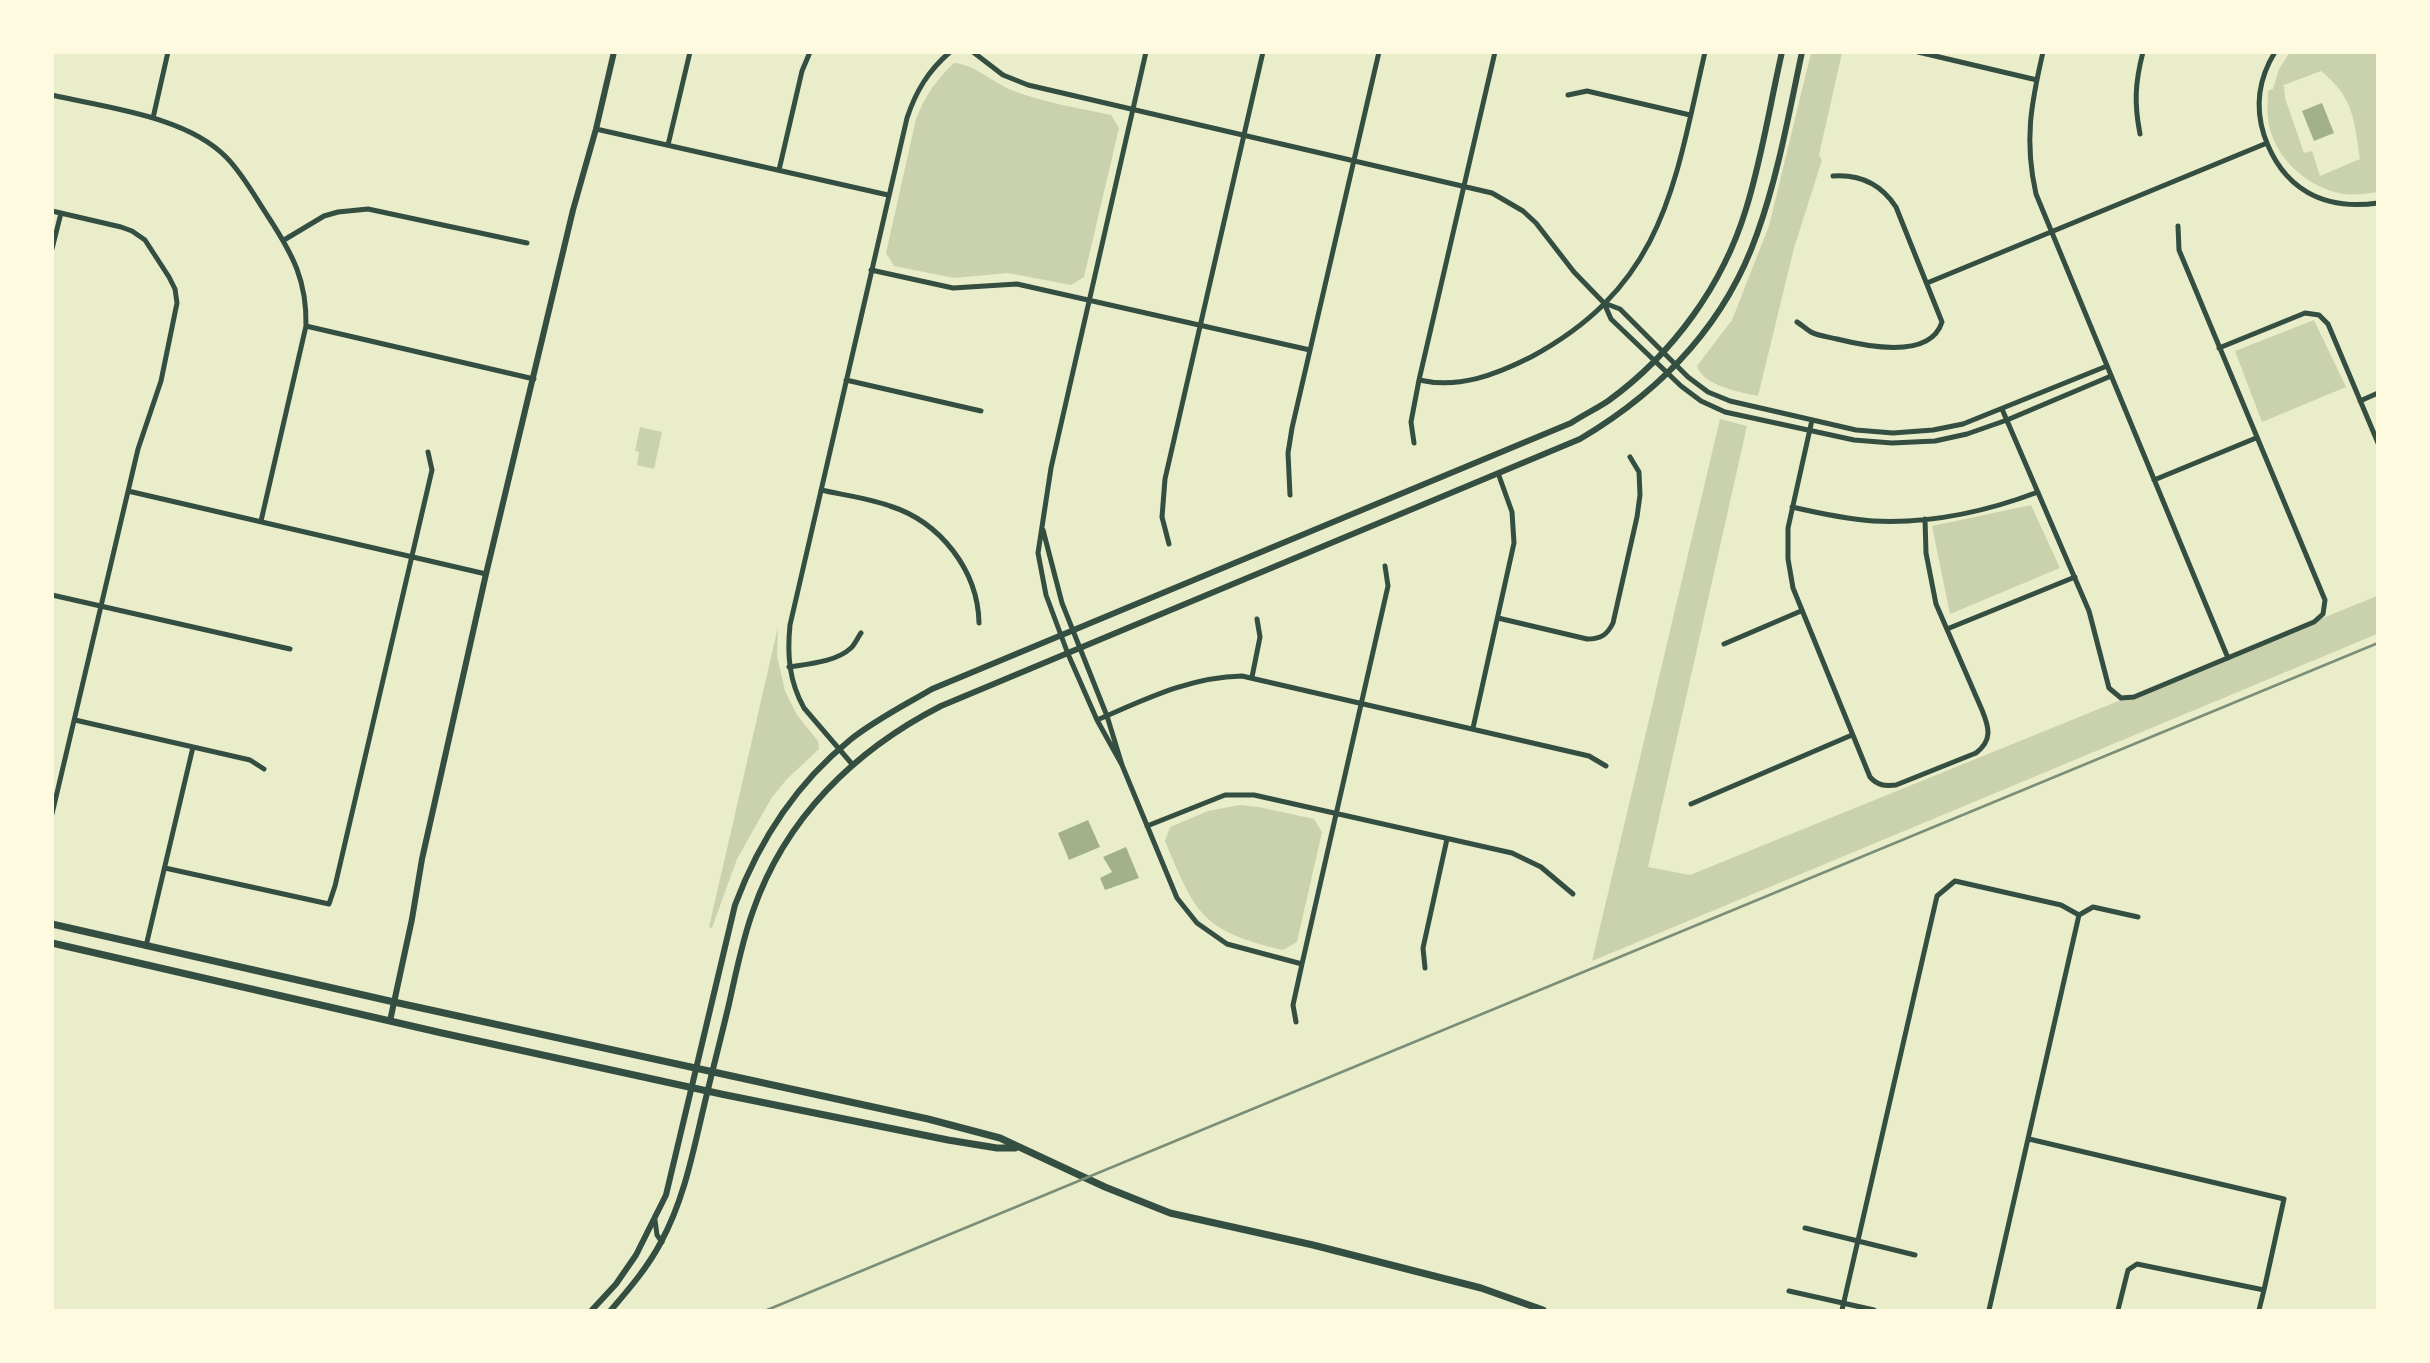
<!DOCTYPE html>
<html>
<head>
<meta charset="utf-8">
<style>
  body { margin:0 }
  #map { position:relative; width:2430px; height:1363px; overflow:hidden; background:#e9edc9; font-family:Raleway,sans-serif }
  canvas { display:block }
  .frame { position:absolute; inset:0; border:54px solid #fefae0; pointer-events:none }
</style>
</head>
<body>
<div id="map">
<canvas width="2430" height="1363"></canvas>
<div class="frame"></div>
</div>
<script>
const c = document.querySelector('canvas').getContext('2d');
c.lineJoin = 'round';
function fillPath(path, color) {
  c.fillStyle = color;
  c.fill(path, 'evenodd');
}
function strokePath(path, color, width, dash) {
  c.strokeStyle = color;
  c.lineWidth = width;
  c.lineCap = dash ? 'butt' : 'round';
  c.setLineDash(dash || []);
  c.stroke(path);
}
fillPath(new Path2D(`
  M2290,52l87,1v139c-12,2 -25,4 -38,1 -34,-7 -68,-39 -71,-75 -1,-9 0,-18 0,-27l5,-2 6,-20zM2321,71c33,27 33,48 39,88l-40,17 -8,-25 -8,2 -19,-55 -1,-12h-3z
  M1811,53h31l-23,102 3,5 -28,88 -36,148c-18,-4 -55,-10 -61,-30l35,-46 37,-94z
  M954,63c23,2 38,20 60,28 31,12 65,17 97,24l8,13 -35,149 -13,8 -63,-12 -54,5 -60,-12 -8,-13 30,-134c9,-23 20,-39 38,-56z
  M2314,320l32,67 -84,35 -27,-71z
  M1720,419l27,7 -99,441 42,8 687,-279v38l-785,327z
  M640,427l22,5 -8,37 -17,-4 2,-13 -4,-1z
  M2031,505l29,63 -110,46 -18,-88z
  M778,627l-1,29 8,35 12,24 21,26 1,8 -32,30 -15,18 -35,62 -25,69 -3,-1z
  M1239,805l20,2 55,12 8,13 -25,110 -14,8c-81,-19 -87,-35 -118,-109l5,-14 38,-16z`), '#cad2ad');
fillPath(new Path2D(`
  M2322,103l12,30 -20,8 -12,-30z
  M1088,820l12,27 -31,13 -11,-27z
  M1126,847l13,31 -34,12 -5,-12 12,-6 -9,-15z`), '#a3b18a');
strokePath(new Path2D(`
  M973,52l30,23 25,10 464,108 31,18 13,12 38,49 30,31 7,16 70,67 20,15 24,11 129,28 38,3 43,-2 32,-7 40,-14 104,-44
  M1918,52l119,28
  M2043,52c-12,52 -19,89 -7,142l192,464
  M2275,52c-16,26 -20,55 -11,83 18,53 58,76 114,68
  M52,95c55,13 134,21 174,62 17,17 29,40 43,61 24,37 38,63 37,108l-45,195
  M1568,95l19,-4 103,24
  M153,118l15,-66
  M596,129l292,66
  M2140,134c-6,-31 -5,-51 3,-82
  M668,145l22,-93
  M779,170l23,-99 8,-19
  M52,211l69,16 11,4 13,9 24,37 6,12 2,14 -16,78 -23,68 -86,365
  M284,240l40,-24 14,-4 30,-3 159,34
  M52,249l9,-36
  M871,270l82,18 64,-4 293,66
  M1927,283l340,-140
  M1604,303l16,6 68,68 20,15 22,9 126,29 37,3 40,-3 30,-6 144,-58
  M1797,322c5,3 9,7 14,10 7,4 18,5 26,7 28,7 93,21 105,-17l-46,-115c-15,-23 -36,-33 -63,-31
  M306,326l228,53
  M2219,348l86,-35 14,2 9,9 50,119
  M846,380l135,31
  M1419,380c40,9 76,-5 112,-23 133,-72 143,-170 174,-305
  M2360,401l18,-8
  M2002,409l87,202 20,77 12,10 13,-1 180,-75 9,-8 2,-14 -146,-350 -1,-24
  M1812,420l-24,108v31l5,29 77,189c8,9 15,9 26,8l80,-32c17,-13 13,-26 6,-43l-46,-106 -10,-51 -1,-34
  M1414,443l-3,-21 8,-42 76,-328
  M2154,480l102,-42
  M821,490c22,5 47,8 69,16 50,16 88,64 89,117
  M128,491l358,83
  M1290,495l-2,-42 4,-25 87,-376
  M1792,507c26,6 54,12 81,14 56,3 112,-9 165,-29
  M1043,530l19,73 45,113 15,49 55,133 20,25 30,21 75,20
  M1169,544l-7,-27 3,-38 98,-427
  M52,595l238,54
  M1498,618l89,21c14,0 20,-4 26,-16l24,-106 3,-22 -1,-23 -9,-15
  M1947,629l128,-52
  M1724,644l77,-33
  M789,667c19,-3 47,-5 62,-19 4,-4 7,-11 10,-15
  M1252,677l8,-40 -3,-18
  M75,720l175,40 14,9
  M1097,720c47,-20 92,-43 145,-44l347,80 17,10
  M1473,728l41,-185 -2,-31 -14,-39
  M852,764l-48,-56c-15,-27 -17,-53 -14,-83l117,-507c9,-27 21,-47 43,-66
  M1122,765l-25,-45 -29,-66 -22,-59 -8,-42 13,-85 95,-416
  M1691,804l161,-69
  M1147,826l78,-31h29l258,58 29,14 32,27
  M165,868l164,36 6,-18 97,-416 -4,-18
  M2079,915l14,-8 45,10
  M146,946l47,-199
  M1425,968l-2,-20 24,-109
  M1296,1022l-3,-17 9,-41 86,-378 -3,-20
  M2029,1139l255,60 -20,91 -127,-26 -9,6 -10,40
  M655,1220l2,15 5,7
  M1805,1228l110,27
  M1789,1291l85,19
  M1842,1310l95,-414 18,-15 106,24 18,10 -90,395
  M2259,1310l5,-20`), '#344e41', 5);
strokePath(new Path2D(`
  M390,1021l22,-102 10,-60 64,-285 87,-364 23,-81 18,-77
  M592,1310l24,-26 20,-29 30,-60 69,-290c24,-64 62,-122 115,-165 25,-20 55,-35 82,-51l639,-266c12,-8 25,-14 37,-22 65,-47 115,-116 138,-192 16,-51 24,-105 36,-157
  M611,1310c18,-21 37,-43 50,-68 23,-42 32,-90 43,-136 8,-34 17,-68 25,-102 7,-31 13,-63 24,-93 32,-93 102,-161 188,-205l639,-267c81,-48 145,-114 177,-205 21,-58 32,-121 45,-182`), '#344e41', 6);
strokePath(new Path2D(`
  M52,924l342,78 534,117 72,19 105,49 65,26 143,32 168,43 62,22
  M52,943l390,90 279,61 227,46 49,8h18`), '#344e41', 7);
strokePath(new Path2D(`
  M767,1310l1611,-667`), '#7c8e77', 2.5);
</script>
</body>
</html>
